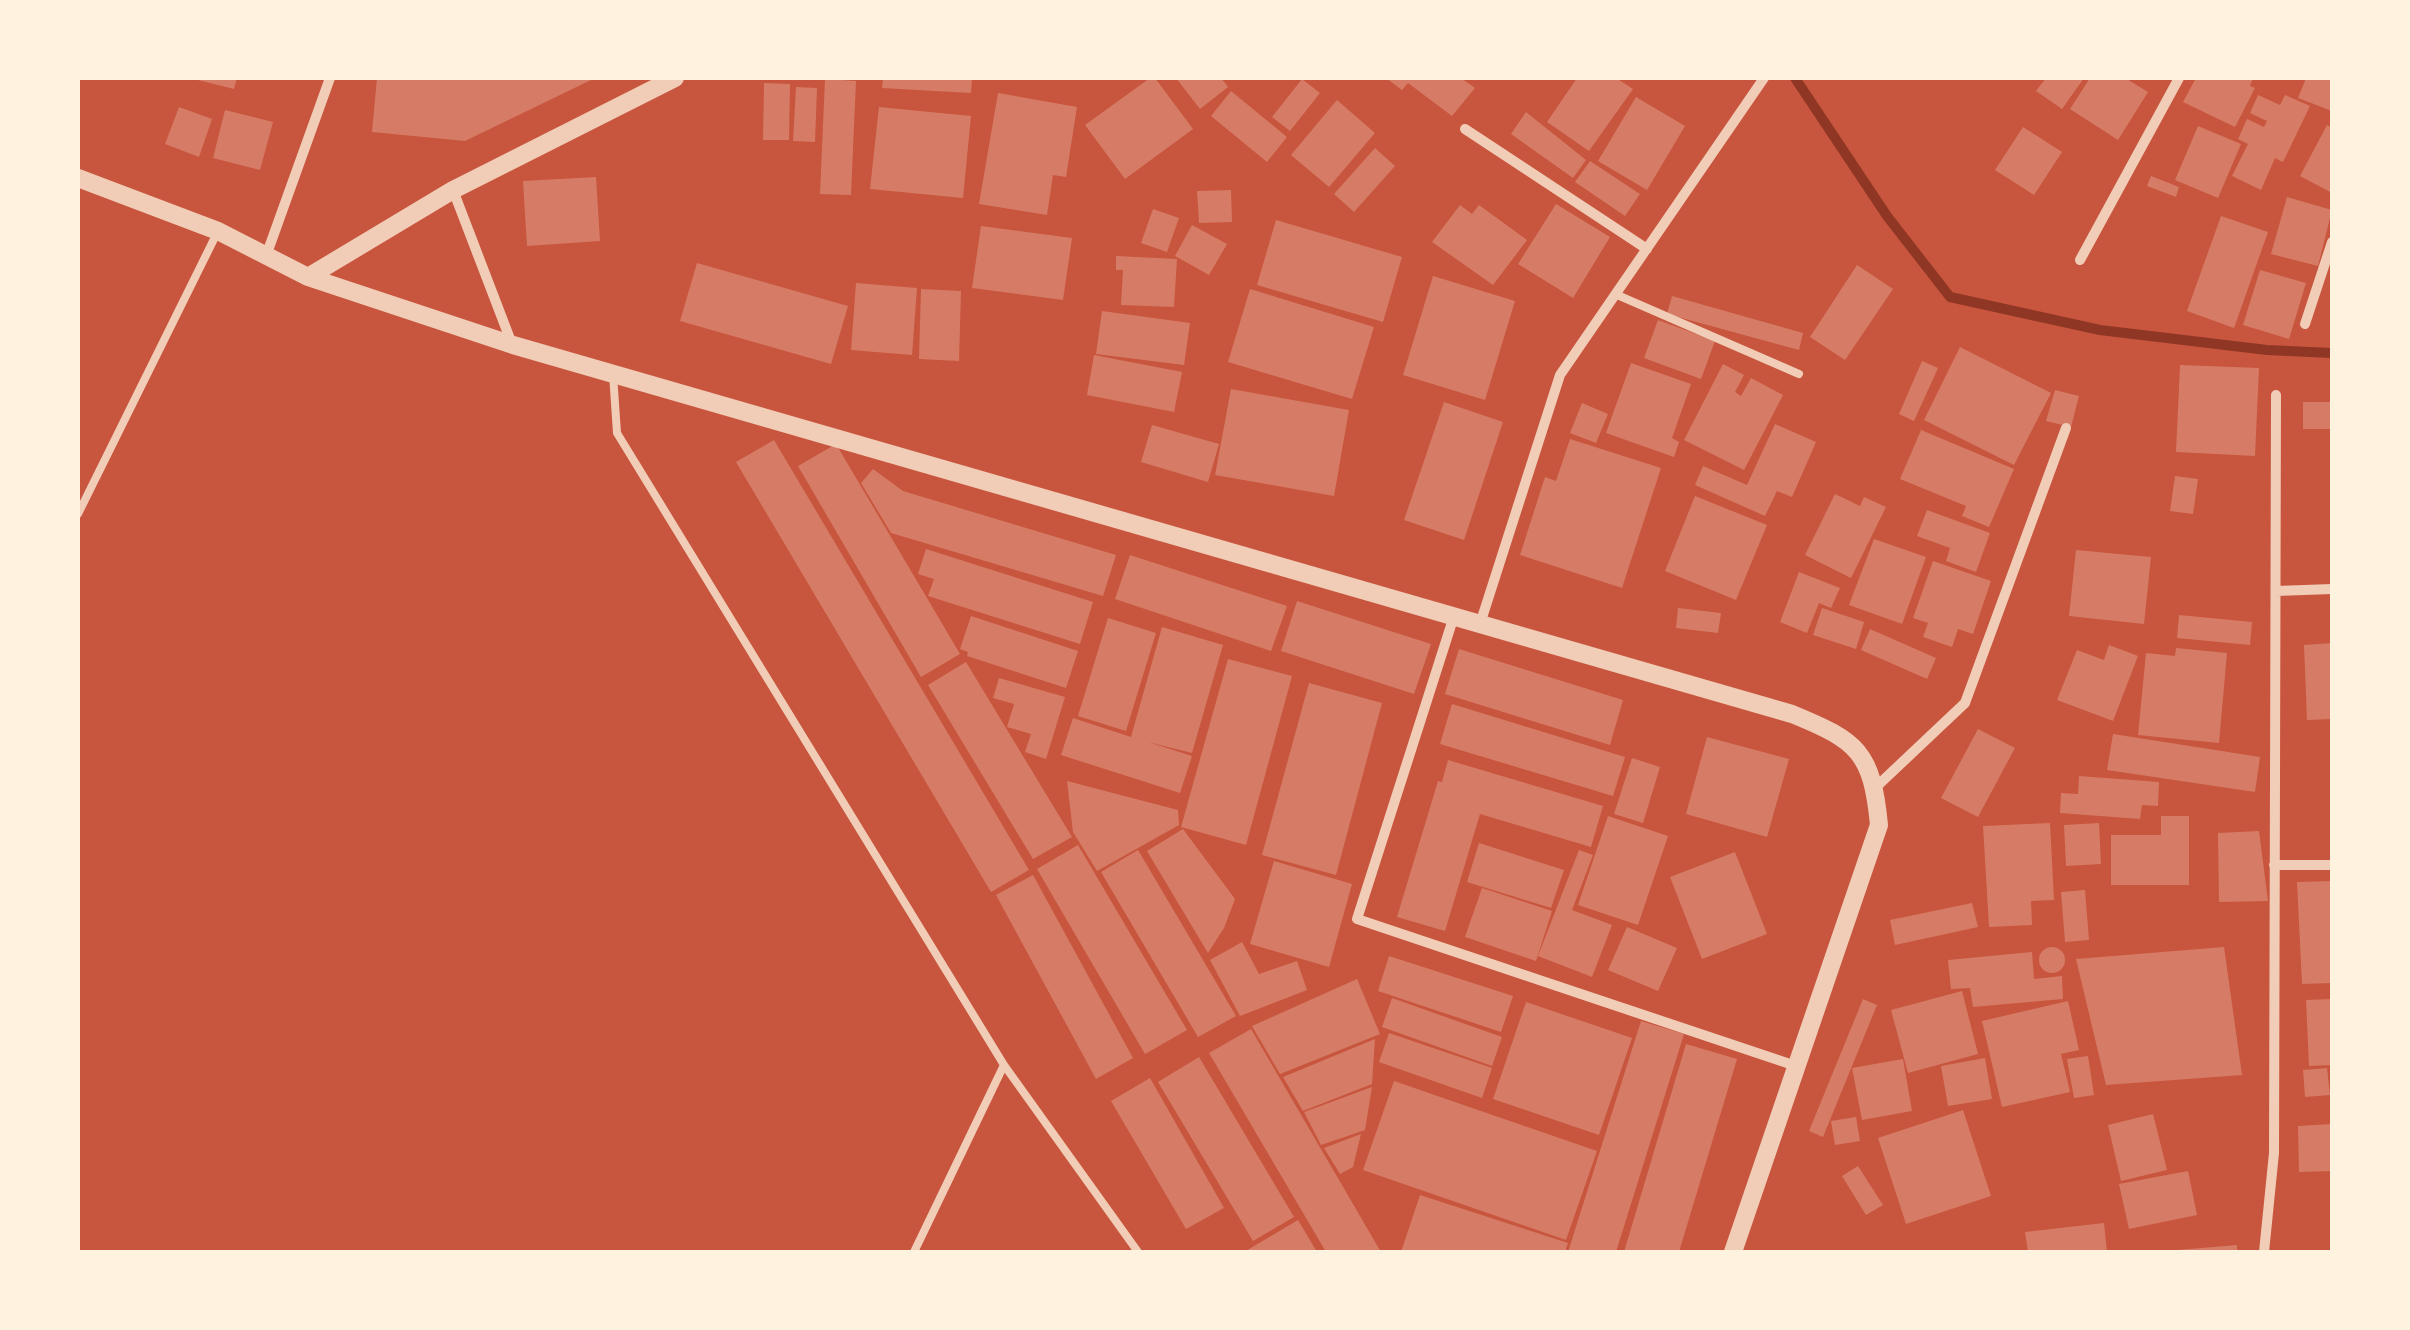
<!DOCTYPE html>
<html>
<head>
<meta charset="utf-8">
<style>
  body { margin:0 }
  #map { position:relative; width:2410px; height:1330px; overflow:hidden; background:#c8553d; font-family:Manrope,sans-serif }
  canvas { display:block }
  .frame { position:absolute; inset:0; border:80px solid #fff3e0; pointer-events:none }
</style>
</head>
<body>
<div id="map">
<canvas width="2410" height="1330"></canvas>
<div class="frame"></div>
</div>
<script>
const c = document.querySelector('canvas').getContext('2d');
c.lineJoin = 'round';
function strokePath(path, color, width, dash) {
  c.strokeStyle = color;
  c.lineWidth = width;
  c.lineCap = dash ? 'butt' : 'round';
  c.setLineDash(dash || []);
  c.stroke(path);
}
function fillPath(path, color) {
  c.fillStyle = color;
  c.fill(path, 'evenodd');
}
strokePath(new Path2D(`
  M1795,78l92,138 63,81 150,33 167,20 65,3`), '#8f3625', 10);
fillPath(new Path2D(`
  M190,78h47l-3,11z
  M377,78h213l1,2 -126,61 -93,-9z
  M883,78h89l-1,15 -89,-5z
  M1150,78h5l38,51 -68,50 -40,-54z
  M1176,78h45l7,9 -28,22z
  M1386,78h75l14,10 -23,28 -44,-33 -6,7z
  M1577,78h39l17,11 -44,62 -42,-29z
  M2046,78h38l-22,31 -26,-18z
  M2090,78h35l23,14 -30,48 -48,-31z
  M2196,78h57l-3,8 5,2 -20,39 -52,-25z
  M2306,78h26v33l-34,-13z
  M825,79l31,2 -5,114 -31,-1z
  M1302,79l18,14 -30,38 -18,-14z
  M764,83l26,1 -1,56h-26z
  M796,87l21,1 -2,54 -22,-1z
  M1231,91l56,46 -20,25 -56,-46z
  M998,93l79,14 -11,70 -13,-2 -6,40 -68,-11z
  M2258,95l22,10 5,-10 25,11 -27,56 -8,-4 -14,32 -29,-14 16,-32 -10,-5 9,-20 17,8 3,-6 -17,-8z
  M1636,97l49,29 -38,64 -49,-29z
  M1337,100l38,33 -46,54 -38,-32z
  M179,107l33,12 -13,38 -34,-13z
  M879,107l92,9 -8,82 -93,-9z
  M225,110l48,12 -13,48 -47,-12z
  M1526,112l60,48 -13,18 -62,-44z
  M2327,125l5,3v65l-32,-17z
  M2198,126l43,18 -23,54 -43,-18z
  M2023,127l39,25 -28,43 -39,-25z
  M1375,148l20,18 -41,46 -20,-18z
  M1590,161l50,33 -15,22 -50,-34z
  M2151,176l28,11 -3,10 -29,-11z
  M596,177l4,64 -73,5 -4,-65z
  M1231,190l1,32 -33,1 -2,-32z
  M2287,197l45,13 -14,56 -47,-12z
  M1556,204l54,33 -37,61 -55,-34z
  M1460,205l12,9 7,-9 48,35 -34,45 -61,-43z
  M1153,209l26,9 -12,34 -26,-9z
  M2221,216l47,16 -34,96 -47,-17z
  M1276,220l126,37 -19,65 -126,-37z
  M1192,225l35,19 -18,31 -34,-19z
  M981,226l91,12 -9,62 -91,-12z
  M1116,256l61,3 -3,48 -53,-2 2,-35h-7z
  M697,263l151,43 -17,58 -151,-43z
  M1857,265l36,24 -48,71 -35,-23z
  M2260,270l46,13 -17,56 -46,-14z
  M1433,276l82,25 -30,99 -82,-25z
  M856,283l61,5 -5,67 -61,-5z
  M921,289l40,2 -2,70 -40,-2z
  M1250,289l124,38 -22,72 -124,-37z
  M1672,296l131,37 -4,17 -132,-36z
  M1102,311l88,12 -6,42 -88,-11z
  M1658,320l57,21 -14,38 -57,-21z
  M1960,347l91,46 -37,72 -90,-45z
  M1094,355l88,17 -8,40 -87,-17z
  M1922,361l16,7 -24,53 -15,-7z
  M1631,363l60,21 -19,54 7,4 -5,15 -68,-24z
  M1723,364l21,11 -9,17 6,4 10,-18 32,17 -39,75 -60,-30z
  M2180,365l79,3 -4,88 -79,-4z
  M1231,389l118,21 -15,86 -119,-21z
  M2055,390l24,6 -8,31 -25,-6z
  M1444,402l59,20 -39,118 -60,-20z
  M2303,402h29v27h-29z
  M1582,403l26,11 -12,29 -26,-10z
  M1775,424l41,18 -24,55 -15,-6 -12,25 -70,-31 8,-19 44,19z
  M1152,425l67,19 -11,38 -67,-20z
  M1921,430l93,39 -25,58 -27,-11 4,-10 -66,-27z
  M1570,439l91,29 -39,120 -102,-33 25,-78 11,4z
  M774,440l255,430 -38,22 -255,-430z
  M836,444l124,210 -39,23 -123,-211z
  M873,469l30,22 213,64 -13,41 -212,-63 -30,-50z
  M2175,476l23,3 -5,35 -23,-3z
  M1835,494l25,12 4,-9 22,10 -35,71 -46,-23z
  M1695,496l72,29 -31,75 -71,-29z
  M1927,510l63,23 -14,39 -30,-11 4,-13 -33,-12z
  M1874,539l52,18 -24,67 -53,-19z
  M926,549l167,53 -13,42 -152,-48 6,-17 -16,-5z
  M2076,550l75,7 -7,67 -75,-8z
  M1130,555l157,51 -16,45 -156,-52z
  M1933,561l58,20 -18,53 -15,-5 -6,18 -29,-10 5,-14 -15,-5z
  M1799,572l41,16 -9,20 -12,-5 -12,30 -27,-11z
  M1297,601l134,43 -17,50 -133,-43z
  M1678,608l43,5 -3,20 -42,-5z
  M1822,608l42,14 -8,27 -43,-14z
  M2179,615l73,7 -2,23 -73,-7z
  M971,616l107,35 -12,37 -99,-32 1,-4 -8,-3z
  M1108,618l48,15 -30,98 -48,-15z
  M1162,627l61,18 -31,108 -44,-11 44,14 -12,37 -119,-38 12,-37 58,19z
  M1870,629l66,29 -9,21 -66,-29z
  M2332,643v76l-25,1 -3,-75z
  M2109,645l29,11 -25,65 -56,-21 20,-50 27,10z
  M2176,648l51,5 -8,90 -81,-8 8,-82 29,3z
  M1459,649l164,51 -13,45 -165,-51z
  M1228,659l64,17 -46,169 -65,-18z
  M966,662l106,175 -39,22 -105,-174z
  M999,678l66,19 -19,62 -21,-7 6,-18 -24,-7 7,-23 -21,-6z
  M1309,683l73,20 -46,172 -74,-20z
  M1452,704l173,53 -12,39 -173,-52z
  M1978,729l37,19 -37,69 -37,-19z
  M2113,734l147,23 -5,35 -148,-22z
  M1707,737l82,22 -22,78 -81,-23z
  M1632,758l28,9 -17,56 -29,-9z
  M1448,760l155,46 -12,41 -111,-33 -35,117 -48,-14 41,-136 4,1z
  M2079,776l80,6 -1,24 -16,-1 -2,14 -80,-6 1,-20 17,1z
  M1067,781l111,29 1,15 -82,46 -24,-39z
  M1608,816l60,20 -30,89 -60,-20z
  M2161,816h28v69h-78v-50h50z
  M2050,823l4,77 -23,1 1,24 -43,2 -6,-101z
  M2099,823l2,41 -35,2 -2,-41z
  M1183,829l52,70 -11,29 -16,25 -61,-102z
  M2259,831l9,70 -49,1 -1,-69z
  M1479,843l85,27 -13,38 -84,-26z
  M1078,845l109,185 -42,24 -108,-185z
  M1138,850l98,166 -38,21 -97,-165z
  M1579,850l14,5 -21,55 40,15 -20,52 -54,-21z
  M1735,852l32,82 -65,25 -32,-82z
  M1274,861l78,23 -23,83 -79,-23z
  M1033,875l100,183 -37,21 -100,-184z
  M2332,881v102l-30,1 -5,-102z
  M1482,888l70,23 -16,50 -71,-24z
  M2085,890l4,50 -24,2 -4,-50z
  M1972,903l6,24 -83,18 -5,-25z
  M1627,927l50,21 -19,43 -50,-21z
  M1242,942l17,32 38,-13 10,29 -67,26 -30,-56z
  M2039 960a13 13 0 1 1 26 0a13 13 0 1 1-26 0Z
  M2224,947l18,128 -136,10 -30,-126z
  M2032,952l2,27 28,-3 1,23 -90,8 -3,-19 -19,1 -3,-29z
  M1389,956l124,40 -12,36 -123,-41z
  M1357,979l23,55 -100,40 -28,-48z
  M1962,991l16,63 -70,19 -17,-63z
  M1392,998l110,39 -10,29 -110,-39z
  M1863,999l14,6 -54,132 -14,-6z
  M2332,999v66l-23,1 -3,-66z
  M2068,1001l11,49 -18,4 9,38 -68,15 -20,-86z
  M1526,1002l106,36 -33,97 -106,-36z
  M1641,1021l43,13 -68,218h-48z
  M1251,1029l130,223h-55l-117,-199z
  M1389,1033l103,35 -10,30 -103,-36z
  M1375,1039l-3,45 -69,27 -20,-34z
  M1686,1044l51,15 -58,193h-55z
  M2088,1056l6,39 -20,3 -7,-39z
  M1199,1057l95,160 -41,24 -95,-159z
  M1985,1058l7,41 -44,7 -7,-40z
  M1903,1059l9,52 -50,9 -10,-52z
  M2327,1068l3,27 -25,2 -2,-27z
  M1150,1078l74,130 -38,21 -75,-128z
  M1394,1081l203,70 -31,89 -203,-70z
  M1372,1087l-7,43 -44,15 -17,-33z
  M1963,1110l28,86 -85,28 -28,-86z
  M2153,1114l14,56 -46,11 -13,-56z
  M1856,1117l4,24 -25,4 -4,-24z
  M2332,1124v47l-33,1 -1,-46z
  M1361,1134l-8,33 -13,7 -16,-26z
  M1858,1166l25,39 -17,10 -24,-39z
  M2188,1171l9,44 -68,14 -10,-45z
  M1420,1195l148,48 -3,9h-164z
  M1298,1220l19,32h-73z
  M2104,1223l3,29h-79l-3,-20z
  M2237,1245v7h-60v-2z`), '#d67c66');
strokePath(new Path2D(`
  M1615,294l184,80
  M613,374l4,59 387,632 -90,187
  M78,514l140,-283
  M1004,1065l134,187`), '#f1ccb7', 8);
strokePath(new Path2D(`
  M1465,129l182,120
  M453,190l59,154
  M266,256l64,-178
  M2080,260l99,-182
  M2305,324l27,-82
  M2276,591l56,-2
  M1454,616l-97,303 439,147
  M1480,624l80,-249 204,-297
  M1875,788l90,-85 101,-275
  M2274,865h58
  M2264,1252l10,-99 2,-758`), '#f1ccb7', 10);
strokePath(new Path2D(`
  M78,178l140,53 90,46 205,68 1279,369c66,27 80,38 87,111l-146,427
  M308,277l145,-87 222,-112`), '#f1ccb7', 18);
</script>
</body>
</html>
